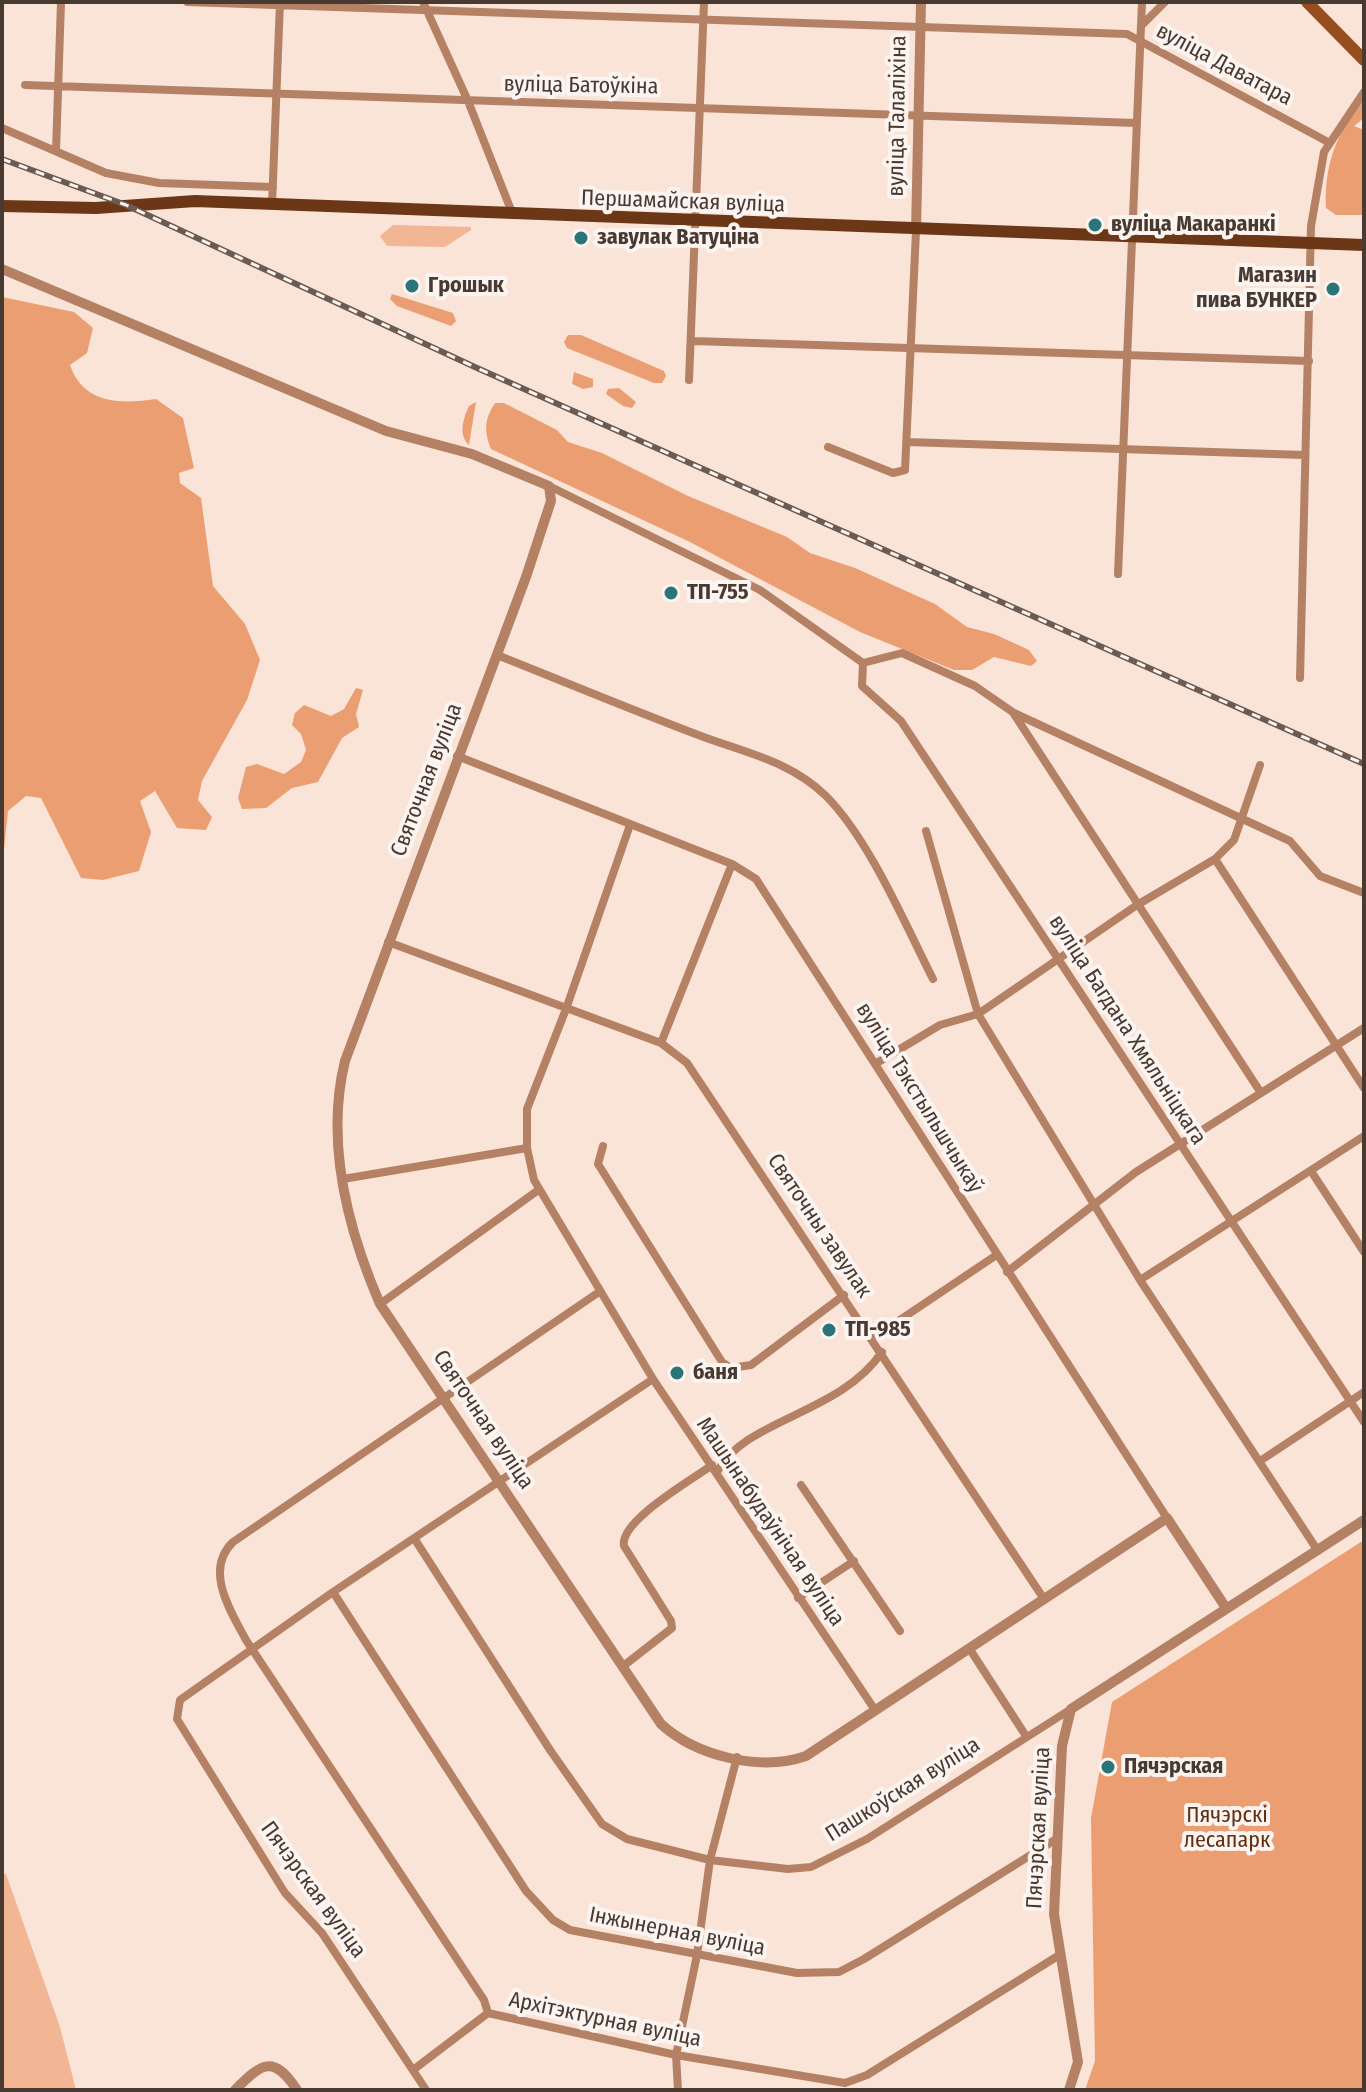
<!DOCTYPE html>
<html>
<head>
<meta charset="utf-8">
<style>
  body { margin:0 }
  #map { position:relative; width:1366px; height:2092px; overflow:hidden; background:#fae3d7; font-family:"Fira Sans Condensed",sans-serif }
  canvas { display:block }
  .frame { position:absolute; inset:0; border:4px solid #483931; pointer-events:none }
</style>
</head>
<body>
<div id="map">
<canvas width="1366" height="2092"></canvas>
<div class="frame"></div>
</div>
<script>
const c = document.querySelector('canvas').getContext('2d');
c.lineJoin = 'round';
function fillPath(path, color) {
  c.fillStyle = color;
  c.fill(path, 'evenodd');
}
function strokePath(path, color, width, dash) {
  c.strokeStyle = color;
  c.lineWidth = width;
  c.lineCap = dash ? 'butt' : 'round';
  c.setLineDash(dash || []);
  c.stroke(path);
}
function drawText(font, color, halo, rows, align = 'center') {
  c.font = font + ' "Fira Sans Condensed",sans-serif';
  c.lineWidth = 8;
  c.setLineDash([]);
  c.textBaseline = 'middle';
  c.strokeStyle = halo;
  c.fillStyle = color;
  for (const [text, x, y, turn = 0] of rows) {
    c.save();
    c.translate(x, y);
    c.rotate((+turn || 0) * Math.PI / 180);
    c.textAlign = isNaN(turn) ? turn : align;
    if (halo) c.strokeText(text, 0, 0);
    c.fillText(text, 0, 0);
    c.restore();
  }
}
fillPath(new Path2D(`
  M393,225l78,2v3l-26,17 -58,-1 -7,-10z
  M2,1874h4l54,153 16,63h-74z`), '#f2b695');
fillPath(new Path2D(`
  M1364,100v18l-10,8 10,4v85h-28l-10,-7c-2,-42 10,-76 38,-108z
  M392,294l61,19 3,8 -5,5 -54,-20 -7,-7z
  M2,297l72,15 19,16 -6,25 -17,12c14,40 51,39 86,34l27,19 11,50 -15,5 1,10 21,15 12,88 32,38 15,36 -13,40 -45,81 -4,19 14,17 -6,13 -29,-2 -22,-37 -15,10 11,31 -12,39 -36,9 -22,-2 -40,-80 -15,-2 -18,15 -6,58z
  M568,335h13l83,36 2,5 -4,7h-8l-87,-35 -3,-6z
  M574,372l19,7v8l-10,2 -11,-5z
  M619,388l17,14 -4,6 -9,-2 -17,-12 2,-5z
  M476,402l-7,43c-11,-10 -6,-26 0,-39z
  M495,403h9l53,27 11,12 34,11 86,43 99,41 23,16 45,15 80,36 32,23 27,7 35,16 8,11 -6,5 -37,-9 -22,13h-18l-94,-38 -170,-90 -199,-93c-7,-18 -7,-29 4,-46z
  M356,688l7,2 -7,24 3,13 -17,11 -24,44 -26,6 -26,20 -24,1 -4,-11 8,-31 11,-3 27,10 17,-12 5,-12 -5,-16 -9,-9 3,-12 9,-8 27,11 13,-7z
  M1364,1540v550h-279l10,-29 -4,-243 21,-116z`), '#ec9e73');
strokePath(new Path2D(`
  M187,2l940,32 201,108
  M423,2l45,99 45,114
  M1141,26l24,-24
  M25,85l1111,38
  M2,128l104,45 53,10 114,4
  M56,151l5,-149
  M272,205l8,-203
  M693,341l616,20
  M689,380l15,-378
  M907,442l397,13
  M828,447l65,26 12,-3 11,-239
  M549,486l211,104 103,73 39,-10 73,33 39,27 276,128 30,35 44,17
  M1118,574l24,-572
  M497,655c68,27 135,55 204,81 45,17 89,25 125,60 43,43 79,128 107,183
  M863,663l-1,23 39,35 463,701
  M1300,678l11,-452 13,-74 40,-60
  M1014,714l247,379
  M457,756l275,108 24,15 411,639
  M630,825l-64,184 -39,100v39l7,32 119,199 222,331
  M926,831l52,183 162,266 178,271
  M1215,859l149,229
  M388,942l273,101 26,20 357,536
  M661,1043l71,-179
  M875,1064l65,-39 38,-11 159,-109 78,-46 19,-19 26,-75
  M603,1146l-5,18 124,198 9,6 20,-3 93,-70
  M1311,1171l53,81
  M343,1179l184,-31
  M1007,1272l129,-100 228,-144
  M1140,1280l224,-144
  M599,1292l-366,250c-29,28 -3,68 13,98l238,360 4,13 188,42 169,28 22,-8 194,-121
  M380,1304l157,-113
  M873,1338l122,-82
  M1260,1461l104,-69
  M717,1472c29,-54 122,-57 165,-120
  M801,1485l99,146
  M414,1538l136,212 52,74 25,15 83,21 78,9 23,-2 56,-28 204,-130
  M333,1592l193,299 27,29 17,10 227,43 42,-1 25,-13 194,-121
  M798,1598l56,-37
  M969,1648l57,88
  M622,1667l50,-39 -1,-7 -47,-75c-5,-25 68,-66 88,-81
  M413,2070l75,-57
  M426,2090l-104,-157 -37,-40 -108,-174 3,-19 153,-108 320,-213
  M678,2090l-2,-35 21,-100 13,-95 27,-103`), '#b58165', 8);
strokePath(new Path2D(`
  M916,231l5,-229
  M2,269l384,162 86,23 77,32 2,15 -25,76 -181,484c-20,81 3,169 35,243l281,420c35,32 99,48 145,32l361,-238 59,90
  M235,2090c27,-27 38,-36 62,0
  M1069,2090l9,-28 -24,-148 8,-168 9,-37 293,-189`), '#b58165', 10);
strokePath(new Path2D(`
  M1307,2l57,58`), '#974d1e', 12);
strokePath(new Path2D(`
  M2,206l94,2 99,-7 1169,44`), '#6b3717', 12);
const rail = new Path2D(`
  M2,159l124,46 351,163 887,396`);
strokePath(rail, '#6b5b52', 6);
strokePath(rail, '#fbf4f0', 3, [9]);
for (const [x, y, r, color] of [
  [1095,225,8,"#2b7579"],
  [581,238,8,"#2b7579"],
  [412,286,8,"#2b7579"],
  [1333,289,8,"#2b7579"],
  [671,593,8,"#2b7579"],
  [829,1330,8,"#2b7579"],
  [677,1373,8,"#2b7579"],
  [1108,1767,8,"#2b7579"]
]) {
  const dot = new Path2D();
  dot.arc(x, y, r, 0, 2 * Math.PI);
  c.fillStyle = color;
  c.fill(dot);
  strokePath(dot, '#fbf4f0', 3);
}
drawText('22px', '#483931', '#fbf4f0', [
  ["вуліца Даватара",1224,65,28],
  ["вуліца Батоўкіна",581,86,1],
  ["вуліца Талаліхіна",898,116,-89],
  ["Першамайская вуліца",683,202,2],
  ["Святочная вуліца",427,780,-69],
  ["вуліца Багдана Хмяльніцкага",1127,1030,57],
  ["вуліца Тэкстыльшчыкаў",919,1098,58],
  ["Святочны завулак",819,1226,56],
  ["Святочная вуліца",483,1420,56],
  ["Машынабудаўнічая вуліца",770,1522,56],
  ["Пашкоўская вуліца",903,1790,-32],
  ["Пячэрская вуліца",1039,1828,-87],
  ["Пячэрская вуліца",313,1890,54],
  ["Інжынерная вуліца",677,1932,11],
  ["Архітэктурная вуліца",605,2020,12]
]);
drawText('bold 22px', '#483931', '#fbf4f0', [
  ["вуліца Макаранкі",1111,225],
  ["завулак Ватуціна",597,238],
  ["Магазин",1317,276,"right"],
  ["пива БУНКЕР",1317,301,"right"],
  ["Грошык",428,286],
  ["ТП-755",687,593],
  ["ТП-985",845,1330],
  ["баня",693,1373],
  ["Пячэрская",1124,1767]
], 'left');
drawText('22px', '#612f0f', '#fbf4f0', [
  ["Пячэрскі",1227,1816],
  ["лесапарк",1227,1841]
]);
</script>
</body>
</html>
